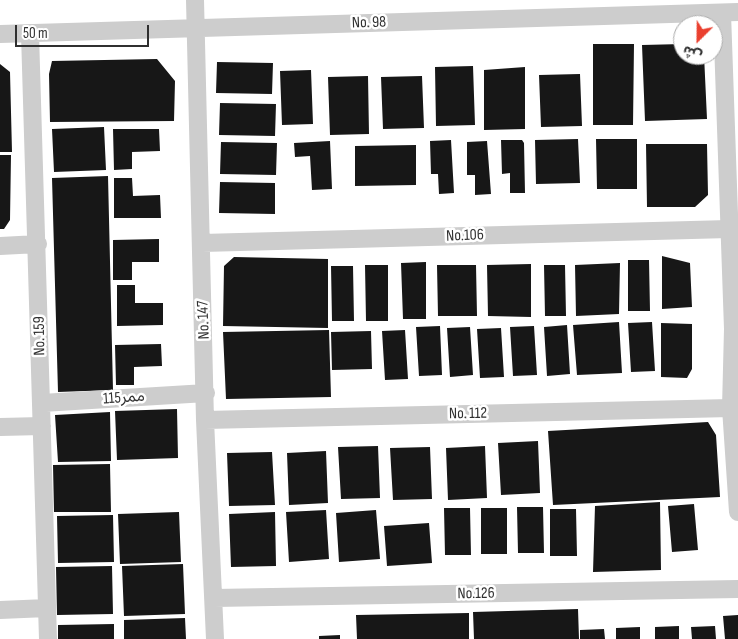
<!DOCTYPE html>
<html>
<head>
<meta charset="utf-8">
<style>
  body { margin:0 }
  #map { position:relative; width:738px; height:639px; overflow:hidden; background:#fff; font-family:"Sofia Sans Condensed","Noto Sans Arabic",sans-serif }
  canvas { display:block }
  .north { position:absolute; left:673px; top:15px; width:50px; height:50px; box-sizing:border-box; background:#fff; border:1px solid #acacac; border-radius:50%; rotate:203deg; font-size:14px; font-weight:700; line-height:20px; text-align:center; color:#303030 }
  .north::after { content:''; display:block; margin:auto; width:18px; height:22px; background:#ea402f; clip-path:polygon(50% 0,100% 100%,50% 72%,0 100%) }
  .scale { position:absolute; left:15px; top:25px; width:134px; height:22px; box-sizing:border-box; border:2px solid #303030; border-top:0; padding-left:6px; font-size:15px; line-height:18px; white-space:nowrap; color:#303030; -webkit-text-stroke:4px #fff; paint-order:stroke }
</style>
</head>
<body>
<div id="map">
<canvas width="738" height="639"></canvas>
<div class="north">ش</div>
<div class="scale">50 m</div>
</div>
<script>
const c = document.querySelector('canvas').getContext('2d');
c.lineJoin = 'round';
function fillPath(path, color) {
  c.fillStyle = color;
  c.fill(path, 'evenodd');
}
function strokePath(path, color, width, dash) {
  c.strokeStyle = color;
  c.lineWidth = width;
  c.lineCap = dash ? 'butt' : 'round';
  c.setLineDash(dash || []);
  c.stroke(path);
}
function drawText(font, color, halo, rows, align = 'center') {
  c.font = font + ' "Sofia Sans Condensed","Noto Sans Arabic",sans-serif';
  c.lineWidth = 5;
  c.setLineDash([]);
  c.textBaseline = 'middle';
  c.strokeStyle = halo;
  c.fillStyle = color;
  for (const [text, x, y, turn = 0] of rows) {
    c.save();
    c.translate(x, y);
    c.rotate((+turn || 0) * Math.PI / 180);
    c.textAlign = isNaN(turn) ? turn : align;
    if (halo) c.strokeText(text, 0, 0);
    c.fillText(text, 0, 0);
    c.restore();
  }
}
fillPath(new Path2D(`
  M593,44h41l-1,81h-40z
  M683,44v11h21l3,64 -62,2 -3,-76z
  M157,59l18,22 -1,40 -124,1 -1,-48 3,-13z
  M217,62l56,1 -1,31 -56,-1z
  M0,64l10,8 2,80h-12z
  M473,66l2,59 -39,1 -1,-59z
  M525,67v62l-41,1v-60z
  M311,70l2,54 -31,1 -2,-54z
  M580,74l2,52 -41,1 -2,-52z
  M368,76l1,58 -39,1 -2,-58z
  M422,76l2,52 -41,1 -2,-52z
  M220,103l56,1 -1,32 -56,-1z
  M104,127l2,43 -52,2 -2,-43z
  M113,129h46l1,22 -28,1v17l-18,1z
  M578,139l2,44 -44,1 -1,-44z
  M596,139h41v50h-40z
  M451,140l3,53 -15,1 -1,-20h-7l-1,-33z
  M501,140h21l2,3 1,50h-15v-20l-8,1z
  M330,141l2,48 -20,1 -2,-34 -15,1 -1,-14z
  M487,141l4,53 -16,1v-20h-8v-33z
  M221,142l56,1 -1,32 -56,-1z
  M646,144h61l1,51 -13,12h-48z
  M416,145v40l-61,1v-40z
  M0,155h11l-1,65 -6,9h-4z
  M108,176l5,214 -55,2 -6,-214z
  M114,178h18l1,18 27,-1 1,23h-47z
  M220,182l55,1v31l-56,-1z
  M159,239v23h-27v18h-19v-40z
  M662,256l28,7 2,44 -30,2z
  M234,257l94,2v69l-105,-2 1,-60z
  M628,260h21l1,51h-22z
  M426,262v57h-23l-2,-56z
  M620,263l-1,51 -43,2 -1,-51z
  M531,264v53l-43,-1 -1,-51z
  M365,265h23v56h-22z
  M437,265h39l1,51h-39z
  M544,265h21l1,51h-21z
  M331,266h22l1,55h-22z
  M117,285h18v18h28v22l-46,1z
  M619,322l3,51 -45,2 -4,-50z
  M652,322l3,49 -24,1 -3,-49z
  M661,323l31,1v45l-5,9 -26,-1z
  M567,325l3,49 -23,2 -3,-49z
  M440,326l2,49 -23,1 -3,-49z
  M534,326l3,49 -24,1 -3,-49z
  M470,327l3,48 -23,2 -3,-49z
  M501,328l3,49 -24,1 -3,-49z
  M329,330l2,67 -105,2 -3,-67z
  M405,330l3,49 -23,1 -3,-49z
  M371,331l1,38 -40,1 -1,-38z
  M161,344l1,22 -28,1v18h-18l-1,-40z
  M177,409l1,49 -61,2 -2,-49z
  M110,412l1,49 -53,1 -3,-47z
  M708,422l8,13 4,62 -167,8 -5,-74z
  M538,441l2,52 -39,2 -3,-52z
  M378,446l2,52 -39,1 -3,-52z
  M485,446l2,52 -39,2 -2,-52z
  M430,447l2,52 -39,1 -3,-52z
  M326,451l2,52 -39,2 -2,-52z
  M272,452l3,53 -46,1 -2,-53z
  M110,464l1,48h-57l-1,-47z
  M660,502l1,68 -68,2 2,-66z
  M694,504l4,46 -26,2 -4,-46z
  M517,507h26l1,46h-26z
  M444,508h26l1,47h-26z
  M481,508h26v46h-26z
  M550,509h26l1,47h-27z
  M326,510l3,49 -40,3 -3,-50z
  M376,510l4,49 -41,3 -3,-49z
  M179,512l2,50 -61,2 -2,-50z
  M275,512l1,54 -45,1 -2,-53z
  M113,515l1,47 -56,1 -1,-47z
  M429,523l3,40 -45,3 -3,-40z
  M183,564l2,50 -61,2 -2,-50z
  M112,566l1,48 -56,1 -1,-48z
  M578,609l1,30h-105l-1,-27z
  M469,613v26h-112l-1,-24z
  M738,615v24h-13l-2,-23z
  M185,618l1,21h-62v-19z
  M114,624v15h-56v-14z
  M679,626v13h-24v-12z
  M715,626l1,13h-24l-1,-12z
  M640,627v12h-24v-11z
  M604,629l1,10h-25v-9z
  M340,635v4h-21v-3z`), '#171717');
strokePath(new Path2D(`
  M195,0l10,420 10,219
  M722,13l11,316 -2,79 7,104
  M0,34l738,-22
  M30,34l18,605
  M202,243l527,-14
  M0,246l38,-2
  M42,403l164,-10
  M205,420l526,-12
  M0,427l42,-1
  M214,598l524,-9
  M0,610l47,-2`), '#cdcdcd', 18);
drawText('16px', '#303030', '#fff', [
  ["No. 98",369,23,-2],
  ["No.106",465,236,-2],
  ["No. 147",204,320,-92],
  ["No. 159",40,336,-91],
  ["ممر115",124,398,-4],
  ["No. 112",468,414,-1],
  ["No.126",476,594,-1]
]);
</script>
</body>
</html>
